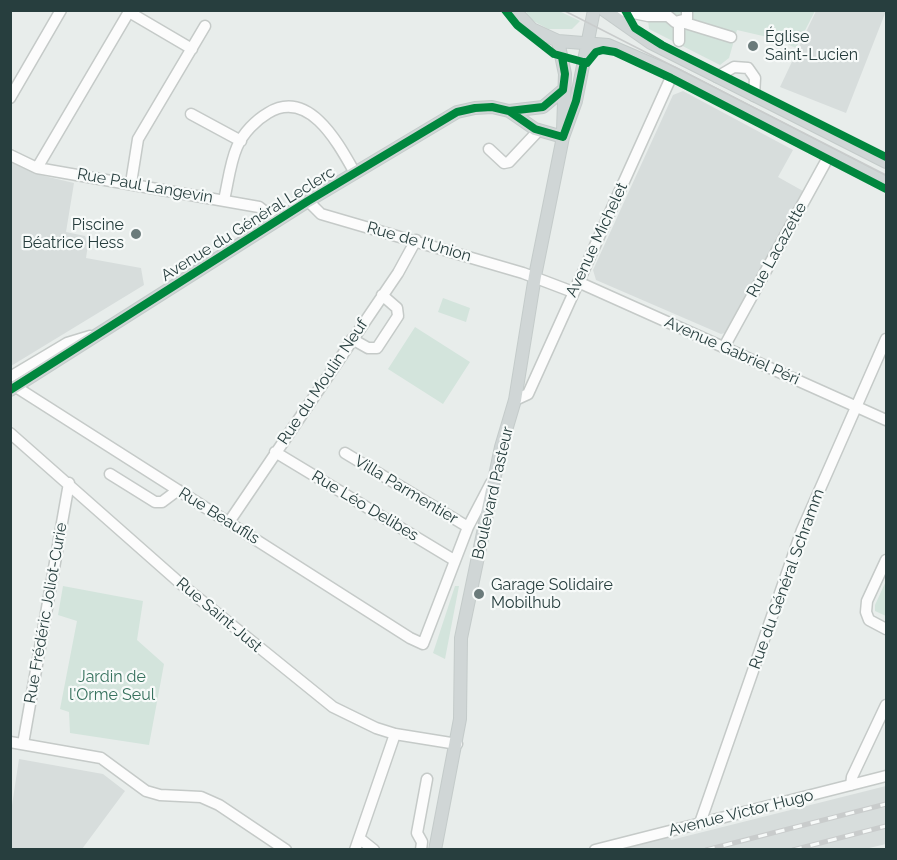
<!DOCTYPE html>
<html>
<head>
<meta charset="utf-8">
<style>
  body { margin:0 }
  #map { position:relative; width:897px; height:860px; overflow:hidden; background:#e8edeb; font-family:Raleway,sans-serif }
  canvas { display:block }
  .frame { position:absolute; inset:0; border:12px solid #273e3e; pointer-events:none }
</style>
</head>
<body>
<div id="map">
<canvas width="897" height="860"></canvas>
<div class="frame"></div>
</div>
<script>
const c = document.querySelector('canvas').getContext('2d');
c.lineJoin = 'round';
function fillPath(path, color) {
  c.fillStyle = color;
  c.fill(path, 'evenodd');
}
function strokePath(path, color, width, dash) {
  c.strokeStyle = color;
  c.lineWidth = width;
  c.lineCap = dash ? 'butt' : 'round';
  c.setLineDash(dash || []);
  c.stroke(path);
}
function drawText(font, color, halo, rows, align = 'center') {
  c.font = font + ' Raleway,sans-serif';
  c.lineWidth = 4.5;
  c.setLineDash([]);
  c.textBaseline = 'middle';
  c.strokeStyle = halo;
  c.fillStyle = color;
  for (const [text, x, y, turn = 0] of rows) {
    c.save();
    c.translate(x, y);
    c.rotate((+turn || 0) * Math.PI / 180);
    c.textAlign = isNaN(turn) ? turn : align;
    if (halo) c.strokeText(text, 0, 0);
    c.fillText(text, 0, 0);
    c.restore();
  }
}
fillPath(new Path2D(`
  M816,11h70l-40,102 -66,-26z
  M683,91l110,59 -15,27 25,14 -78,142 -4,1 -125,-54 -3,-10 80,-175z
  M11,162l29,13 34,8 -8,49 19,4 3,9 -2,13 55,10 3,17 -133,81z
  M19,759l84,15 22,17 -43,58h-71v-37z
  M886,786v58l-21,5 -249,1 53,-15 2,5z`), '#d7dddc');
fillPath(new Path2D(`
  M526,11h33l21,10 -8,8h-24l-20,-11z
  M647,11h168l-19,37 -20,-9 -39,-9 -8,28 -9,7 -71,-36z
  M443,298l27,10 -4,14 -28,-10z
  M415,327l55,35 -27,42 -55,-35z
  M886,581v35l-11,-5v-6z
  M63,586l80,15 -6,39 27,24 -15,81 -79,-12 -1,-21 -9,-3 17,-88 -19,-6z
  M455,586h4l-14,73 -12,-6z`), '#d3e4dc');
const minor = new Path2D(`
  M619,10l29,6h20l7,6 12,-3v-9
  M129,12l63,37
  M679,22v19
  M682,22l49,15
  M717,77l17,-10 14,1 7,10 -1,18
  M10,98l51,-88
  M191,114l50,27
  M489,149l15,14 5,-1 30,-32
  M10,155l27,13 222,39 18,14
  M37,168l93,-158
  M131,183l7,-44 67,-113
  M224,200c4,-17 6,-37 13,-53 6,-14 19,-27 31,-34 41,-25 70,30 87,60
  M308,201l13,13 202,59 50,19
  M578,282l308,138
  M352,339l16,9h9l21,-32 -1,-8 -15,-13
  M724,347l106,-193
  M10,377l57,-34 23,-7
  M16,387l394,251 13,6 45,-117 23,-44
  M515,400l13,-6 145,-321
  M10,433l171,151 152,123 43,21 19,6 62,10
  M275,452l179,108
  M345,453l123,74
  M110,474l45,28h7l16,-12
  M229,522l169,-249 18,-33
  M886,560l-19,41 -1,11 3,8 17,9
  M10,742l91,16 45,33 14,4 41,2 18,8 67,45
  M23,744l46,-261
  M851,785l1,-8 34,-72
  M700,823l102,-293 84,-191
  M359,838l15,12
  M355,850l40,-116
  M421,850l1,-8 -5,-9 10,-54
  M595,850l291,-74`);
const major = new Path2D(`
  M514,10l18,19 26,12 50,4 65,28 213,110
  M604,10l47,33 235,119
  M558,41l7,33 -2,56
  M509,111l26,18 28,8
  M10,390l298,-189 149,-89 18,-4 17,-1 17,4 34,-4 20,-17
  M435,850l25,-131 1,-81 40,-191 14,-47 20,-124 28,-139 13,-36 18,-91`);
strokePath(minor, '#c5cac8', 13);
strokePath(major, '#c4cbca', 14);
strokePath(minor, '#fcfcfc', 10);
strokePath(major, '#d0d6d6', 12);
strokePath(new Path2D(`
  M563,10l323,165`), '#c9cccc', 1.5);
const rail = new Path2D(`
  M706,850l180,-46
  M793,850l93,-24`);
strokePath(rail, '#c9cccc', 5);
strokePath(rail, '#f7faf9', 3, [9]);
strokePath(new Path2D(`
  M505,10l12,15 37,29 33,9 9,-11 7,-2 12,2 56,26 215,111
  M625,10l10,18 27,17 224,112
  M509,111l26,18 28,8 13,-36 8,-39
  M10,390l298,-189 149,-89 18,-4 17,-1 17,4 34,-4 20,-17 2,-16 -3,-17`), '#00873e', 8);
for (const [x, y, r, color] of [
  [753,46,6,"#6b7b7b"],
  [136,234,6,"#6b7b7b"],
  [479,594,6,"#6b7b7b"]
]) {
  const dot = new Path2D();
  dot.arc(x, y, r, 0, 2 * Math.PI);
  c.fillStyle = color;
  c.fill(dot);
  strokePath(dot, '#f7faf9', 2);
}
drawText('16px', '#273e3e', '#f7faf9', [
  ["Église",765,37],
  ["Saint-Lucien",765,55],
  ["Piscine",124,225,"right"],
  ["Béatrice Hess",124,243,"right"],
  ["Garage Solidaire",491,585],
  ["Mobilhub",491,603]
], 'left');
drawText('16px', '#273e3e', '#f7faf9', [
  ["Rue Paul Langevin",145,186,10],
  ["Avenue du Général Leclerc",248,224,-32],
  ["Avenue Michelet",597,240,-65],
  ["Rue de l'Union",419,242,16],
  ["Rue Lacazette",777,250,-61],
  ["Avenue Gabriel Péri",732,351,24],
  ["Rue du Moulin Neuf",323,382,-56],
  ["Villa Parmentier",406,490,31],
  ["Boulevard Pasteur",493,493,-77],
  ["Rue Léo Delibes",365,506,31],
  ["Rue Beaufils",219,516,32],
  ["Rue du Général Schramm",787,579,-70],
  ["Rue Frédéric Joliot-Curie",46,613,-80],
  ["Rue Saint-Just",219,615,40],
  ["Avenue Victor Hugo",741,813,-14]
]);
drawText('16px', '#36715d', '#f7faf9', [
  ["Jardin de",112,677],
  ["l'Orme Seul",112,695]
]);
</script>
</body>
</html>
